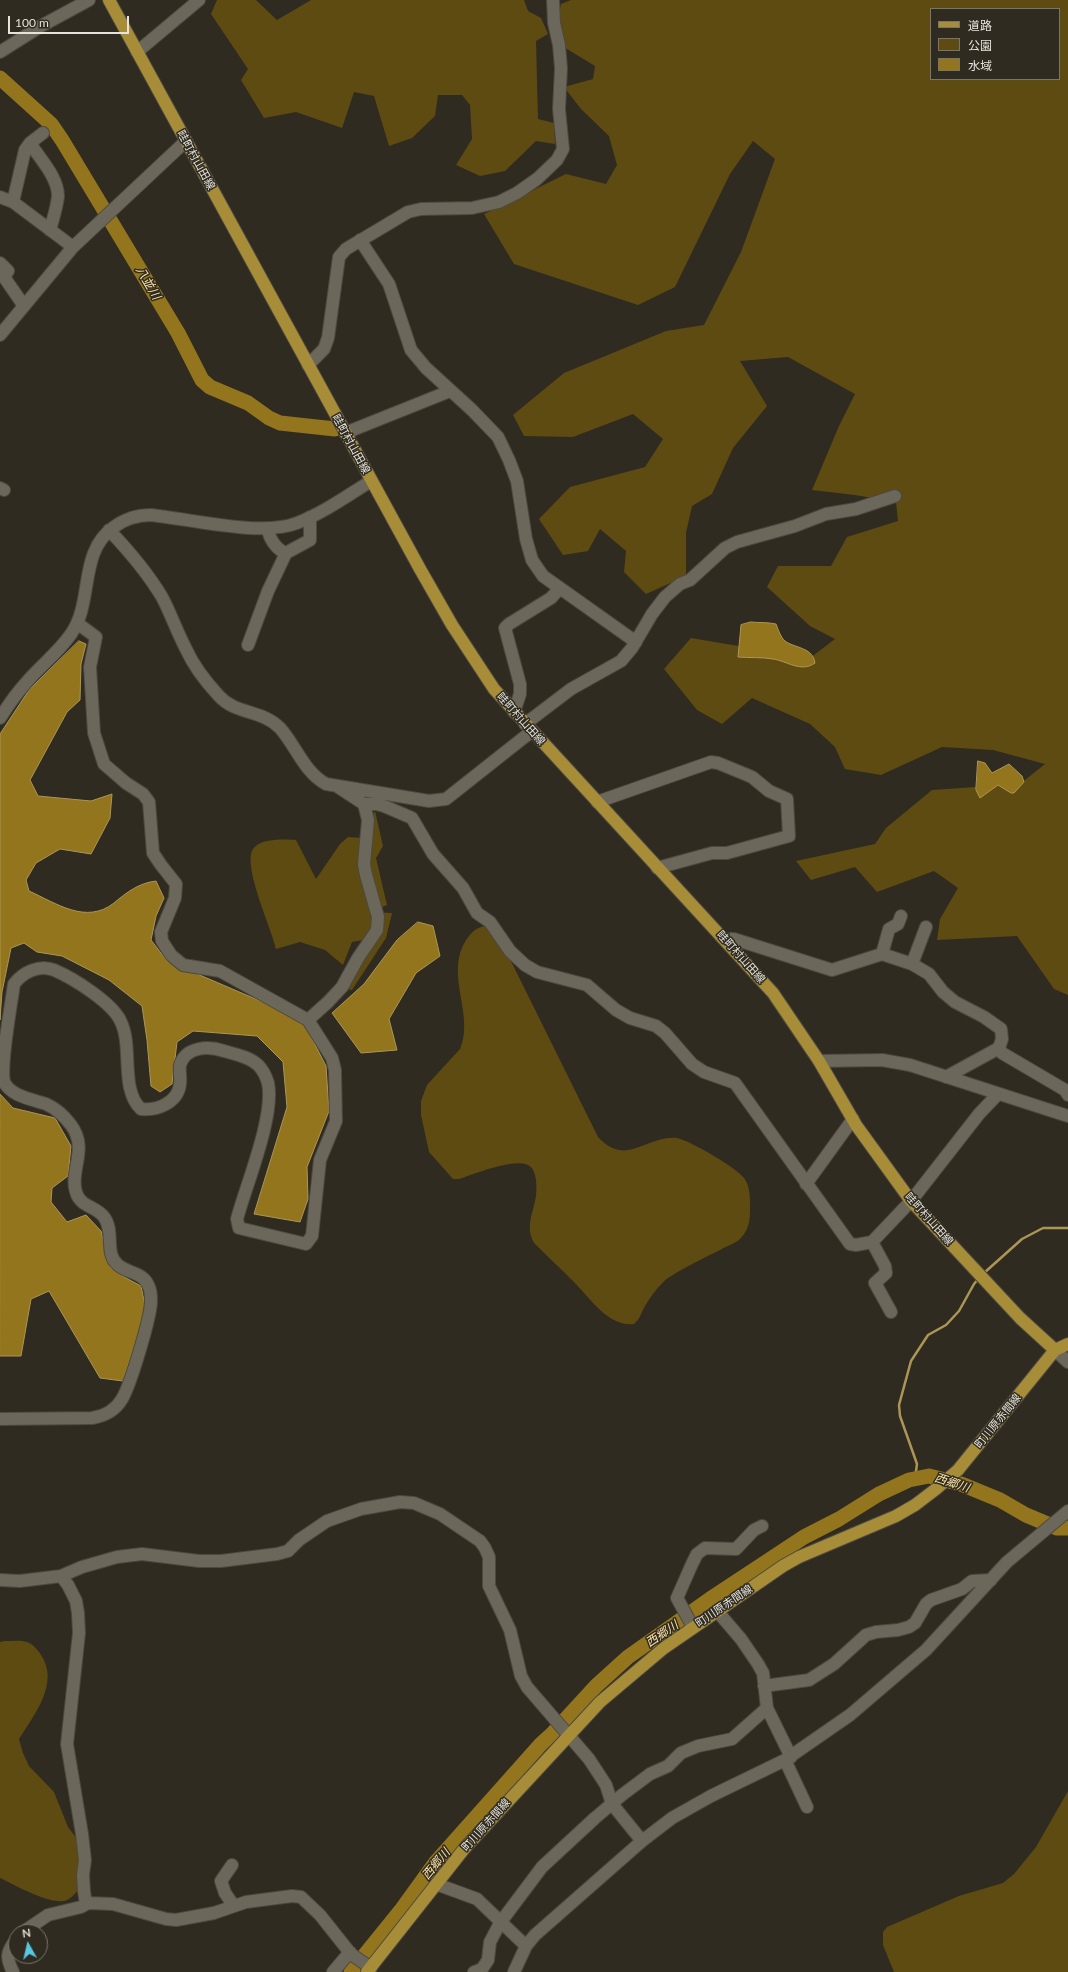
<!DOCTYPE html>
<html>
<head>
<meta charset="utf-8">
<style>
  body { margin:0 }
  #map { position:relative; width:1068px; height:1972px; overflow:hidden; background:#2f2b20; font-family:Lato,"Noto Sans JP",sans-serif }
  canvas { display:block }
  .legend { position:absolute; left:930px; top:8px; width:130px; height:72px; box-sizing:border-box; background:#2f2b20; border:1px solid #78756b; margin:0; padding:5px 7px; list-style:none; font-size:12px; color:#e5e3dc }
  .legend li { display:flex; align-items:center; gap:8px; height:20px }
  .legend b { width:20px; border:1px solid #78756b }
  .north { position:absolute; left:8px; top:1924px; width:40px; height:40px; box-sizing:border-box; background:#2f2b20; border:1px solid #78756b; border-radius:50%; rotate:352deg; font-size:11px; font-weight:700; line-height:16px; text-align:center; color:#e5e3dc }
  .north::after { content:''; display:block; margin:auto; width:14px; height:18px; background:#59c8e5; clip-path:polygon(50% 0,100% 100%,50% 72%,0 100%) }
  .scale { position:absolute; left:8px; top:16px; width:121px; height:18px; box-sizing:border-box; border:2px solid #e5e3dc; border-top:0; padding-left:5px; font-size:12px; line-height:14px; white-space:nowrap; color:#e5e3dc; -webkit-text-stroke:3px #2f2b20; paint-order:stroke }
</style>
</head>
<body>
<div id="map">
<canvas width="1068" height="1972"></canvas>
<ul class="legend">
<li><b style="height:5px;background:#a88d39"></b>道路</li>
<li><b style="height:11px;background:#5e4b12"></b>公園</li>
<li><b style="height:11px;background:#93751d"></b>水域</li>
</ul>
<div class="north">N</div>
<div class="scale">100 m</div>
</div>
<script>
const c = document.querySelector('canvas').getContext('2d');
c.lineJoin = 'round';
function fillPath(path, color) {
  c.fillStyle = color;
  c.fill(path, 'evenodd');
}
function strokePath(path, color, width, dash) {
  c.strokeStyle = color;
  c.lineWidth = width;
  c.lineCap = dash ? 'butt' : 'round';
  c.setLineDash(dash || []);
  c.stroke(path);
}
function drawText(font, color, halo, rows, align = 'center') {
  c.font = font + ' Lato,"Noto Sans JP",sans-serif';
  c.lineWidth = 3;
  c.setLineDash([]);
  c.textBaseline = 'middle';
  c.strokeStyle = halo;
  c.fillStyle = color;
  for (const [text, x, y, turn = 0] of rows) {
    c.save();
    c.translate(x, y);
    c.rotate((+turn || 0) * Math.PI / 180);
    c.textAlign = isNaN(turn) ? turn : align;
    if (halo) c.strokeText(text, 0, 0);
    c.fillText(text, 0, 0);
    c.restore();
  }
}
fillPath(new Path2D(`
  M217,0h39l21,20 34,-20h213l4,11 13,7 7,16 -12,7 2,78 16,4 1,21 -19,-3 -31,30 -25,5 -24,-11 16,-26 -2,-34 -8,-10h-24l-3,21 -23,22 -23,8 -15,-50 -20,-4 -12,36 -46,-16 -32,6 -23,-38 7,-11 -37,-55z
  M571,0h497v995l-14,-6 -37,-53 -80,4 3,-21 18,-31 -24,-17 -57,21 -22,-25 -44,13 -15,-19 79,-17 11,-16 46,-38 88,-6 25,-20 -52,-14 -51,-3 -61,28 -36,-6 -10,-22 -25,-23 -58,-26 -30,26 -25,-14 -33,-41 27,-31 119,20 25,-19 -25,-13 -43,-39 11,-21h53l16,-29 51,-16 -2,-19 -41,-7 -43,-5 27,-64 16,-32 -67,-37 -48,4 27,45 -34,42 -21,46 -20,12 -6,27v43l-40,18 -22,-22 2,-21 -26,-22 -12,22 -25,4 -24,-36 31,-32 75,-20 18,-28 -30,-25 -60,23 -49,-1 -11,-21 51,-42 102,-42 38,-6 37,-73 34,-93 -22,-18 -23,33 -55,113 -37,18 -124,-41 -30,-50 82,-40 40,10 11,-19 -8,-29 -28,-27 -17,-22 29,-8 2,-13 -33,-20 -5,-25 4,-17zM931,9h128v70h-128z
  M375,811l8,35 -7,12 11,47 -16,7 21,1 -6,25 -34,52 -11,-2 28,-49 -17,3 -9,23 -18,-15 -25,-8 -24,7c-4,-20 -34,-83 -23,-100 7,-11 32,-10 43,-9l20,39 24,-35 8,-7 14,1z
  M485,926l8,3 10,16 95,192c29,31 48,-2 79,1 12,2 60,30 67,40 5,6 6,17 6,24 0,14 1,26 -10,37 -4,4 -13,7 -18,10 -18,9 -37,18 -54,29 -9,7 -17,18 -23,28 -4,7 -5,13 -11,18 -26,3 -44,-26 -60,-42 -13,-13 -27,-26 -40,-39 -9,-17 -1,-29 2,-47 1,-9 1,-27 -8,-31 -14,-7 -54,9 -69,14h-6l-24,-27 -8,-37v-14l6,-16 33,-36c15,-35 -16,-74 6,-109 6,-8 9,-12 19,-14z
  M5,1641c7,0 16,-1 22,1 6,2 11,8 14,13 19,28 -7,60 -22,84l4,14 6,13 25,26 14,35 10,13 2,48c-4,4 -8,10 -13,12 -14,7 -54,-16 -67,-22v-236z
  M1068,1791v181h-174l-11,-27v-13l4,-5 72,-31 44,-13 11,-9 22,-27z`), '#5e4b12');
const water = new Path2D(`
  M751,622c8,1 16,0 25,2 2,5 5,14 9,17 9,7 28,6 30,22 -14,10 -28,-2 -42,-4 -11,-2 -24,-1 -35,-2l3,-32z
  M79,641l7,3 -5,20 -1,36 -13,12 -37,68 8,16 53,5 21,-7 -2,24 -19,36 -31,-5 -24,14 -10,17 3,11c27,12 57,34 85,12 13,-11 25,-20 42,-22l8,17 -8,18 -5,24 16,21 119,51 20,15 20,39 3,45 -22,56 1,32 -8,23 -46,-8 33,-107 -4,-45 -26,-26 -64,-5 -16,11 -5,42 -12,8 -9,-6 -4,-46 -5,-34 -33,-26 -47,-24 -25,-4 -13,-9 -13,5 -9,44 -2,28v-286l29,-44z
  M978,761l7,2 7,10 17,-9 13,12 2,6 -10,11h-3l-13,-8 -18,13 -4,-8z
  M418,922l15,4 7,30 -24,17 -27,46 8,31 -36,3 -29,-40 32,-29 33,-44z
  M0,1094l13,14 42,10 16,28 -3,30 -16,12 -1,14 16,20 19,-7 15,16 9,36 16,11 15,8 5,24 -23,71 -23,-3 -51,-87 -18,8 -10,57h-21z`);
fillPath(water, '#93751d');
strokePath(water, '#ac9656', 1);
strokePath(new Path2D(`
  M984,1273l38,-34 21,-11h25
  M915,1478l2,-14 -17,-48 -1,-11 12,-44 17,-26 18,-10 13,-14 15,-27 5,-6`), '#ac9656', 2.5);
strokePath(new Path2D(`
  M0,78l51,46 11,16 116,193 24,47 8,7 38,16 21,15 11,5 55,6
  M351,1972l51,-63 34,-47 105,-118 11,-10 44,-48 32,-29 82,-58 94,-62 35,-18 40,-25 30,-14 20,-4 32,8 39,16 26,15 31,13h11`), '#93751d', 15);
const minor = new Path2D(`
  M0,52l41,-26 48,-26
  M137,52l62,-52
  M30,143l13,-10
  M0,197l13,5 60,45
  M13,202l12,-52 5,-7c10,16 28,34 28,53 -1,11 -5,23 -8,34
  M360,240l29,44 22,66 15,18 46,42 26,27 11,23 8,21 9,58 6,21 11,16 93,66
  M0,263l8,8 -4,6 20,29
  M0,335l73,-88 113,-106
  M308,365l16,-16 4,-11 11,-81 7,-8 62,-37 13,-3 51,-1 27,-6 18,-9 20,-14 20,-19 6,-11 -4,-40 2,-41 -2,-23 -5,-22 -1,-23
  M345,433l105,-42
  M0,488l4,2
  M268,529c1,10 9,21 18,24l24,-13v-23
  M109,530c20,21 38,42 53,67 9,17 15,35 24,52 8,18 20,33 33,47 17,19 42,13 61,32 16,18 24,44 46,56l103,17 17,-2 86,-68
  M248,645l20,-54 18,-38
  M514,712l6,-18v-10l-15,-56 4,-4 42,-26 9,-10
  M0,718c7,-11 16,-24 25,-34 14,-17 33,-31 46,-50 23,-33 7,-82 43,-107 12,-9 23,-12 37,-12 39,4 110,22 146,8 26,-10 50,-27 74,-42
  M525,724l46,-35 50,-28 11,-13 20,-34 13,-17 15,-13 10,-4 35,-32 12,-6 58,-16 31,-12 30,-5 39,-13
  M338,787l26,17h12l8,2 28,12 21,36 30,34 14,25 13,9 20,29 15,14 12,7 50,13 29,25 14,8 26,8 9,7 27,31 12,8 31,11 115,161 6,1 16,-3 39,-41 68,-87 19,-20
  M597,802l114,-40 7,1 34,14 17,14 18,8 2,37 -62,17h-15l-55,15
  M725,939h9l98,31 50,-16 30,10 17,10 14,18 12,10 29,15 17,12 1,10 -3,9 3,5 63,37 3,5
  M882,954l7,-25 9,-5 3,-8
  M912,964l14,-37
  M308,1020l20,-18 14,-15 16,-29 19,-28 1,-13 -12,-42 -2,-11 4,-44 -4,-16
  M819,1061l63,-1 28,5 158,51
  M946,1077l53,-29
  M806,1184l47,-65
  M872,1242l13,24 1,7 -11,10 16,29
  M1055,1350l13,12
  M0,1419l92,-1c13,-2 23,-7 30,-19 8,-13 29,-82 29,-98 0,-4 0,-10 -2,-14 -5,-15 -20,-13 -31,-22 -14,-11 -3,-34 -14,-48 -8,-11 -24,-10 -28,-25 -7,-21 13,-43 -5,-67 -6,-8 -16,-17 -25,-21 -14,-5 -34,-7 -42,-22 -4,-18 7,-76 10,-98 9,-12 26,-20 40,-14 19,8 59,33 67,52 12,25 -1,68 20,87 17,2 37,-7 39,-25 1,-6 -1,-13 0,-19 6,-19 29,-19 44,-14 11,3 26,6 34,14 5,5 8,11 10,18 7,33 -22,102 -31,136l2,9 67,16 6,-8 8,-76 16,-39 -1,-51 -3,-12 -24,-38 -88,-49 -37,-6 -12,-10 -9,-14 -1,-9 14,-34 1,-14 -15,-19 -8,-12 -4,-51 -6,-8 -17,-11 -22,-19 -10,-31 -4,-66 6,-30 -19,-14
  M61,1576l7,9 8,16 2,12 1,20 -12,111 15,90 3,26 -2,15 1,16 1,7 3,5 25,1 53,15 10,1 38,-7 32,-11 46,-6 9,1 19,18 31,39 20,14
  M0,1580l20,1 41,-5 21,-9 35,-10 25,-3 57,7h22l56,-7 11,-3 11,-11 28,-19 34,-12 39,-7 14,1 26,11 40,27 5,7 4,9v29l21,44 11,46 6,11 62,72 17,26 6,19 30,37
  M717,1611l24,28 17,25 5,9 4,35 24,49
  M693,1627l-16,-29 15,-34 5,-10 8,-6 31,1 18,-19 8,-4
  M764,1686l45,-6 25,-16 32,-29 10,-3 22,-2 11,-3 6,-4 11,-19 5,-4 31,-11 10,-8 19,-1
  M785,1760l22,47
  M232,1865l-11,16 4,12 9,13
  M436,1884l41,15 49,47
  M23,1932l25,-17 33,-8 7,-4
  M13,1972c-7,-14 -7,-20 3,-32
  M333,1972l17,-20
  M474,1972l8,-3 6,-9 2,-18 10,-19 42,-56 53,-49 27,-23 28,-21 18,-8 13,-13 17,-7 34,-7 35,-31
  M514,1972l12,-26 9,-11 107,-94 30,-23 39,-22 74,-36 65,-45 76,-65 81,-88 61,-51`);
const major = new Path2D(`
  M109,0l311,569 32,56 42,64 279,304 46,68 37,64 55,76 109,117 35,32
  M367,1972l97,-123 136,-147 64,-54 119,-82 16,-9 97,-41 19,-11 21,-16 22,-19 97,-120 13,-6`);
strokePath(minor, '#4d4940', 14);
strokePath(major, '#4d4940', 14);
strokePath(minor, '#6c675b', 12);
strokePath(major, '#a88d39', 12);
drawText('11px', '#e5e3dc', '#2f2b20', [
  ["畦町村山田線",196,160,61],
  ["畦町村山田線",351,444,61],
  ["畦町村山田線",521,719,48],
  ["畦町村山田線",741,957,48],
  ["畦町村山田線",929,1219,48],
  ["町川原赤間線",998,1421,-51],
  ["町川原赤間線",724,1606,-34],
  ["町川原赤間線",486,1825,-48]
]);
drawText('italic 12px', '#fae1a4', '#2f2b20', [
  ["八並川",148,283,59],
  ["西郷川",952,1483,18],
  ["西郷川",662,1634,-34],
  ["西郷川",436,1864,-50]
]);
</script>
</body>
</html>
